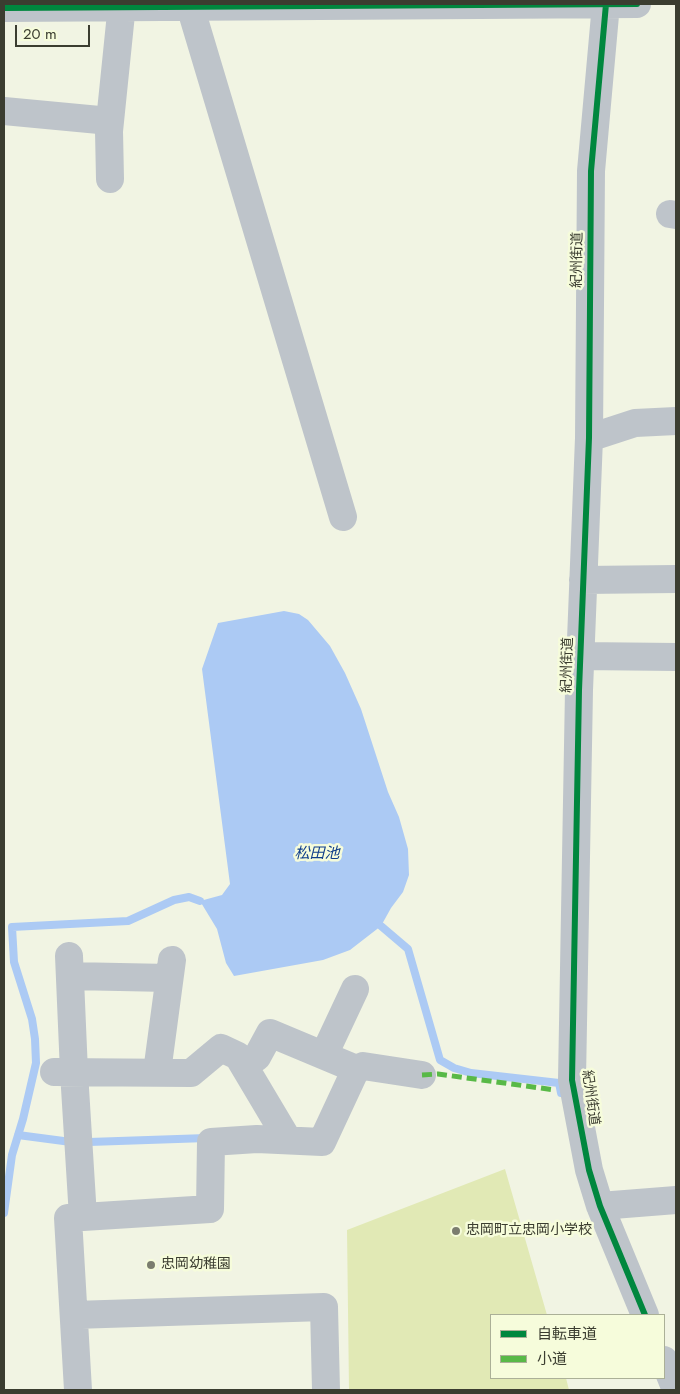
<!DOCTYPE html>
<html>
<head>
<meta charset="utf-8">
<style>
  body { margin:0 }
  #map { position:relative; width:680px; height:1394px; overflow:hidden; background:#f1f4e3; font-family:Jost,"Noto Sans JP",sans-serif }
  canvas { display:block }
  .frame { position:absolute; inset:0; border:5px solid #3b3d30; pointer-events:none }
  .legend { position:absolute; left:490px; top:1314px; width:175px; height:65px; box-sizing:border-box; background:#f6fcdb; border:1px solid #abb097; margin:0; padding:6px 9px; list-style:none; font-size:15px; color:#3b3d30 }
  .legend li { display:flex; align-items:center; gap:10px; height:25px }
  .legend b { width:25px; border:1px solid #abb097 }
  .scale { position:absolute; left:15px; top:25px; width:75px; height:22px; box-sizing:border-box; border:2px solid #3b3d30; border-top:0; padding-left:6px; font-size:15px; line-height:18px; white-space:nowrap; color:#3b3d30; -webkit-text-stroke:4px #f6fcdb; paint-order:stroke }
</style>
</head>
<body>
<div id="map">
<canvas width="680" height="1394"></canvas>
<div class="frame"></div>
<ul class="legend">
<li><b style="height:6px;background:#00873e"></b>自転車道</li>
<li><b style="height:6px;background:#58b947"></b>小道</li>
</ul>
<div class="scale">20 m</div>
</div>
<script>
const c = document.querySelector('canvas').getContext('2d');
c.lineJoin = 'round';
function fillPath(path, color) {
  c.fillStyle = color;
  c.fill(path, 'evenodd');
}
function strokePath(path, color, width, dash) {
  c.strokeStyle = color;
  c.lineWidth = width;
  c.lineCap = dash ? 'butt' : 'round';
  c.setLineDash(dash || []);
  c.stroke(path);
}
function drawText(font, color, halo, rows, align = 'center') {
  c.font = font + ' Jost,"Noto Sans JP",sans-serif';
  c.lineWidth = 5;
  c.setLineDash([]);
  c.textBaseline = 'middle';
  c.strokeStyle = halo;
  c.fillStyle = color;
  for (const [text, x, y, turn = 0] of rows) {
    c.save();
    c.translate(x, y);
    c.rotate((+turn || 0) * Math.PI / 180);
    c.textAlign = isNaN(turn) ? turn : align;
    if (halo) c.strokeText(text, 0, 0);
    c.fillText(text, 0, 0);
    c.restore();
  }
}
fillPath(new Path2D(`
  M505,1169l42,146h-56v63h75l3,12h-220l-2,-160z`), '#e1e9b5');
fillPath(new Path2D(`
  M284,611l15,3 9,6 22,26 15,27 16,36 27,83 11,25 9,32 1,26 -6,17 -12,16 -10,18 -31,24 -27,10 -89,16 -8,-13 -9,-34 -17,-28 22,-6 8,-11 -28,-215 16,-46z`), '#accaf4');
strokePath(new Path2D(`
  M381,926l27,23 32,111 14,8 17,5 88,10 2,10
  M18,1135l53,7
  M89,1142l118,-4
  M4,1213l8,-58 11,-36 13,-56 -1,-24 -3,-20 -18,-57 -2,-35 116,-6 46,-21 15,-3 11,4`), '#accaf4', 8);
strokePath(new Path2D(`
  M606,4l-15,167 -2,267 -10,252 -7,390 17,90 11,36 45,109
  M190,6l153,511
  M4,8l633,-4
  M4,111l106,10
  M110,179l-1,-48 13,-127
  M670,214l6,1
  M589,438l46,-15 41,-2
  M583,580l93,-1
  M580,656l96,1
  M69,956l5,116 9,145 -15,1 10,172
  M70,976l99,2
  M324,1055l31,-66
  M356,1069l7,-3 59,9
  M54,1072l137,1 30,-25 17,8 50,84
  M157,1072l15,-112
  M600,1206l76,-6
  M83,1217l127,-8 1,-67 46,-3 65,3 34,-73 -86,-36 -13,24 -13,9
  M74,1315l250,-8 2,83
  M664,1360l12,30`), '#bec4ca', 28);
strokePath(new Path2D(`
  M422,1075l16,-1 117,16`), '#58b947', 5, [10, 5]);
strokePath(new Path2D(`
  M606,4l-15,167 -2,267 -10,252 -7,390 17,90 11,36 45,109
  M4,8l633,-4`), '#00873e', 6);
for (const [x, y, r, color] of [
  [456,1231,5,"#7b7d6f"],
  [151,1265,5,"#7b7d6f"]
]) {
  const dot = new Path2D();
  dot.arc(x, y, r, 0, 2 * Math.PI);
  c.fillStyle = color;
  c.fill(dot);
  strokePath(dot, '#f6fcdb', 2);
}
drawText('14px', '#3b3d30', '#f6fcdb', [
  ["紀州街道",578,260,-89],
  ["紀州街道",568,665,-88],
  ["紀州街道",590,1098,82]
]);
drawText('14px', '#3b3d30', '#f6fcdb', [
  ["忠岡町立忠岡小学校",466,1231],
  ["忠岡幼稚園",161,1265]
], 'left');
drawText('italic 15px', '#0e3d8a', '#f6fcdb', [
  ["松田池",317,854]
]);
</script>
</body>
</html>
